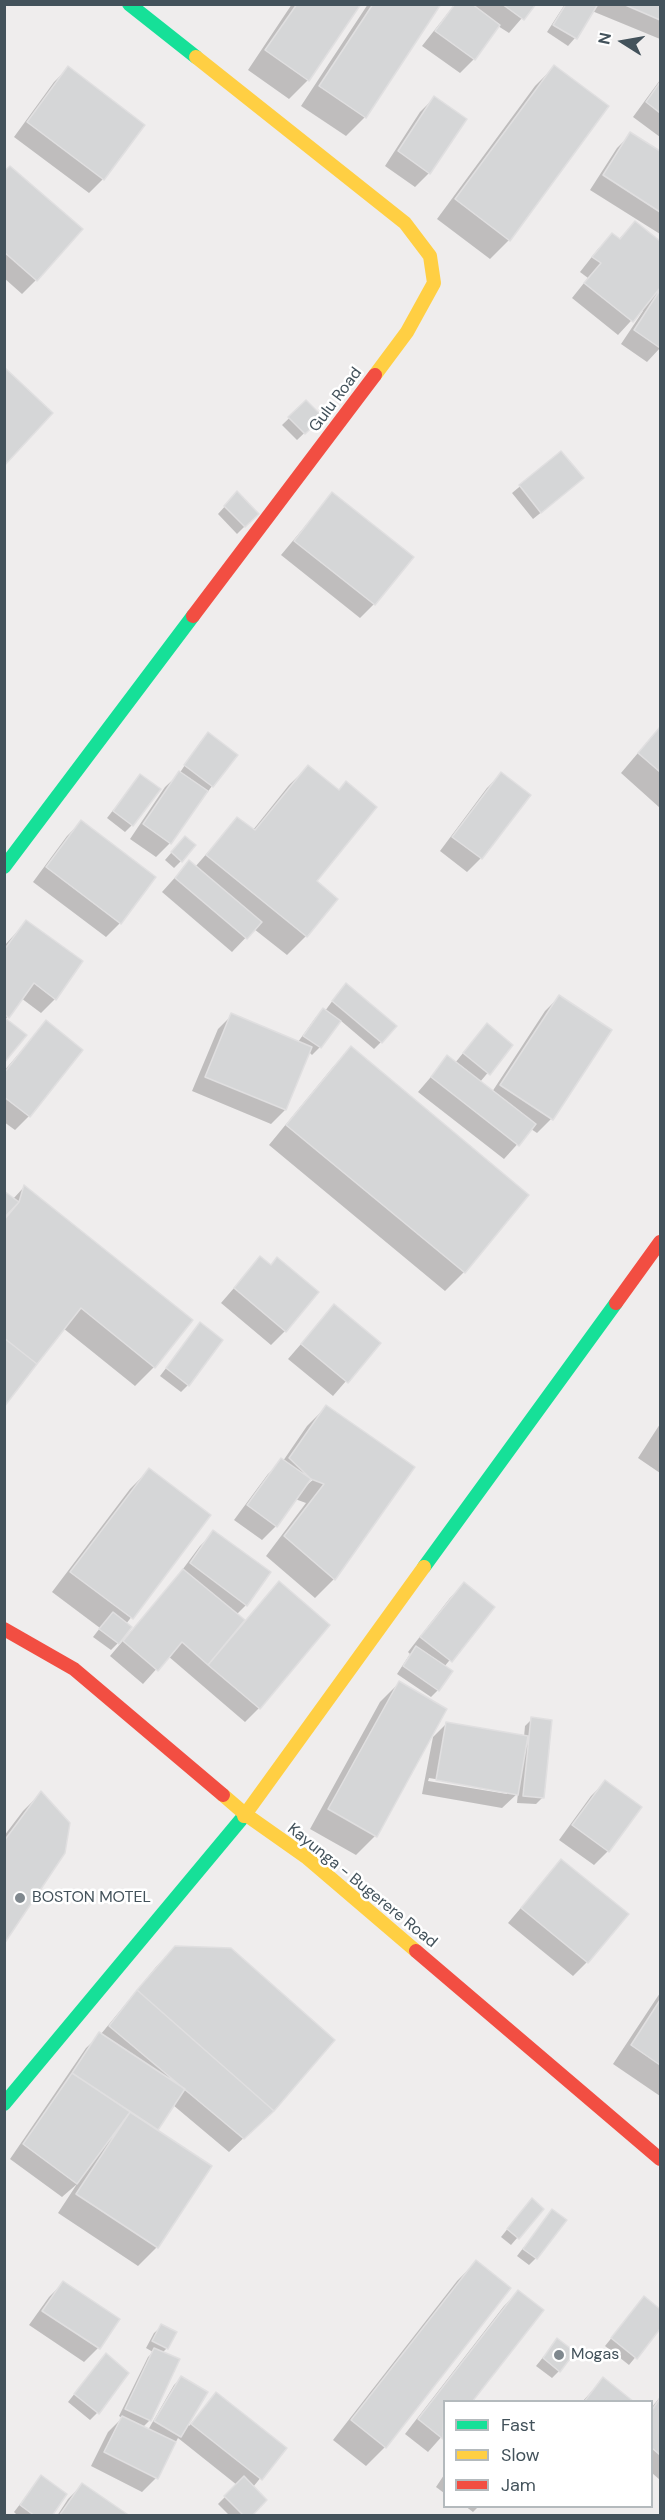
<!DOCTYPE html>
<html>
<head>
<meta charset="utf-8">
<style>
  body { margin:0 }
  #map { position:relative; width:665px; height:2520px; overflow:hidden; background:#efeded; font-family:"DM Sans",sans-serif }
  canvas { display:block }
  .frame { position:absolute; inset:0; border:6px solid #43525b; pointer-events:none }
  .legend { position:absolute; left:443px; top:2400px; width:210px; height:108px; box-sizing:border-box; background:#fff; border:2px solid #b4babd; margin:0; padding:8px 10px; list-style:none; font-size:18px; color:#43525b }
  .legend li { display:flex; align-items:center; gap:12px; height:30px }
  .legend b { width:30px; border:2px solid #b4babd }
  .north { position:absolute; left:593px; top:12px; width:60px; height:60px; -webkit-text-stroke:4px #fff; paint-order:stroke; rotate:281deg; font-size:16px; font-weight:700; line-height:24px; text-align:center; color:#43525b }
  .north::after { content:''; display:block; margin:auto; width:21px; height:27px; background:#43525b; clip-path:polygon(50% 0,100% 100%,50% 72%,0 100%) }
</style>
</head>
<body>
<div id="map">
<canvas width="665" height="2520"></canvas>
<div class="frame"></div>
<ul class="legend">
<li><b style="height:8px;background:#16e098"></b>Fast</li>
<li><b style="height:8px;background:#ffcf43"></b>Slow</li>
<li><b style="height:8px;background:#f24e42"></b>Jam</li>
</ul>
<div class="north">N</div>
</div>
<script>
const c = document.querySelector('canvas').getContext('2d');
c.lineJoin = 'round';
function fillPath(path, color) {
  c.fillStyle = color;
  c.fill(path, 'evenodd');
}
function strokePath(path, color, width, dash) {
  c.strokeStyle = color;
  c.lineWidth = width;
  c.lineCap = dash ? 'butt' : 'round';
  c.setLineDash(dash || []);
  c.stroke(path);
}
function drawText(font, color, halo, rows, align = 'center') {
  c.font = font + ' "DM Sans",sans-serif';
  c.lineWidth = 5;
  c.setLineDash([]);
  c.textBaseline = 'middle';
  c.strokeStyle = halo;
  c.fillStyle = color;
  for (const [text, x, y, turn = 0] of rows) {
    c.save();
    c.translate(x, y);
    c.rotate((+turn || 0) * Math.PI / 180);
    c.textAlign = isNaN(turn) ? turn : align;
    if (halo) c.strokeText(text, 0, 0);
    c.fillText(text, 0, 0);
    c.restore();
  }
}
fillPath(new Path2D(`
  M292,4h67l-51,76 -19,19 -41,-29z
  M368,4h71l-74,113 -19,19 -45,-30z
  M455,4h79l-25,29 -11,-7 -24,33 -14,14 -38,-27z
  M565,4h95v35l-68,-28 -17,27 -7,8 -21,-14z
  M554,67l53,40 -98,133 -19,19 -53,-40 98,-133z
  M68,68l35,111 -14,14 -75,-56 40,-55z
  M660,80v57l-27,-20z
  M434,98l-5,75 -14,14 -30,-21 35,-54z
  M631,134l29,19v81l-70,-44 27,-42z
  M4,173l32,107 -14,14 -18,-16z
  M635,223l25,20v105l-13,14 -26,-18 22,-33 -2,-1 -23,25 -46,-37 16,-20 -8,-6 18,-23 14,-14 6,5z
  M306,402l15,15 -24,23 -15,-15z
  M560,453l15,32 -42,34 -21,-26z
  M237,493l20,21 -20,20 -19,-20z
  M332,494l42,110 -14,14 -79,-63z
  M660,727v81l-39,-35z
  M201,741l11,45 -42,57 -14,14 -26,-18 35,-52 14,-13z
  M308,767l7,115 21,17 -30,37 -19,19 -33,-26 -22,23 -70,-60 27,-30 6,5 42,-48 16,11 36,-45z
  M501,774l28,21 -48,63 -14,14 -27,-21 47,-63z
  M140,776l-8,49 -7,7 -18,-14z
  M81,822l73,56 -34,45 -14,14 -73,-55 34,-46z
  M178,845l3,16 -7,7 -9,-8z
  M26,922l29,77 -14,14 -20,-15 -16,22 -1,41v-115z
  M339,992l42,50 -7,7 -34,-29 -20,27 -8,8 -3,-3 -24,58 -14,14 -79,-33 26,-62 14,-14 66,27 18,-25 9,-6z
  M559,997l51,34 -59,88 -14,14 -6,-4 -27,30 -86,-67 30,-35 7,6 25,-31 31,13 -31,37 12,10 53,-81z
  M46,1022l-17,94 -14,14 -11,-8v-51z
  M351,1048l176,147 -63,77 -19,19 -176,-146 64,-78z
  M24,1187l130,180 -19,19 -72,-58 -50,-129z
  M260,1258l25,73 -14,14 -50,-42z
  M334,1306l45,37 -46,53 -45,-37z
  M200,1324l-12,61 -7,7 -21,-16z
  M326,1407l8,172 -19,19 -49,-42 40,-53 -11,-4 -19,27 -14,14 -28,-20 34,-46 15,-13 24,-35zM310,1478h5l-8,7 -2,-1z
  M660,1424v49l-22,-15z
  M149,1470l60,46 -83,108 -7,18 -8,8 -18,-13 7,-9 -48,-36 78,-103z
  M214,1532l32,73 -10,10 8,7 35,-39 -20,125 -14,14 -77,-66 -25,28 -33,-28 67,-79 23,-31z
  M464,1584l29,23 -49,60 -6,23 -7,7 -34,-23 13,-20 -2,-2 42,-54z
  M399,1683l-24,153 -19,19 -46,-26 70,-127z
  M532,1719l11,78 -7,7 -19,-1 1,-10 -16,15 -80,-14 11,-57 14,-14 77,14 1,-11zM429,1778l78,13v3l-79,-13z
  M605,1782l3,69 -14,14 -35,-25 32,-44z
  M41,1793l-37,148v-105l19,-25z
  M561,1861l26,101 -14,14 -65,-53z
  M176,1947l78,181 -25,24 -56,-47 -18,26 2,116 -19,19 -80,-53 19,-29 -15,13 -52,-38 76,-111 15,-14 55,-67z
  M660,1993v103l-47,-32z
  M525,2207l17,2 -31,36 -10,-8z
  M552,2211l-16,47 -7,7 -12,-9z
  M476,2262l-91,185 -19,19 -33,-26 124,-159z
  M63,2283l35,65 -14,14 -55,-37 20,-28z
  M518,2292l-74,110v32l-16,18 -23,-18 99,-128z
  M644,2298l16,13v16l-31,38 -24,-19z
  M162,2326l5,22 -5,5 -12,67 -8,8 6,2 26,-45 7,-7 8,48 27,-32 69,54 -32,39 -3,29h-20l-12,-12 19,-19 -59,-47 -22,40 -14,14 -51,-26 17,-34 14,-14 -3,-2 29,-59 5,-5 -7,-4 8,-15z
  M557,2340l2,31 -7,7 -16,-12z
  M99,2363l-2,50 -7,7 -22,-18z
  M603,2379l28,23h-49z
  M660,2397v83l-8,-7v-66z
  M444,2475v18l-8,-6z
  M41,2477l10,39h-33l-4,-4z
  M82,2485l45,31h-70l11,-17z
  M465,2506h14l-6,6z`), '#0003');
const building = new Path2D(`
  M297,4h64l-52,77 -44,-31z
  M373,4h68l-75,114 -47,-32z
  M455,4h17l28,21 -25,35 -40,-29z
  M502,4h34l-12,16z
  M566,4h32l-21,35 -24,-14z
  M623,4h37v16z
  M554,65l55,41 -99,135 -55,-42z
  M68,66l77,59 -41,55 -77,-58z
  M660,82v31l-14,-11z
  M434,96l33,23 -37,55 -32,-23z
  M630,132l30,19v61l-57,-37z
  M10,166l73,63 -46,52 -33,-29v-81z
  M635,221l25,20v47l-27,34 -49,-39 17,-20 -9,-6 20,-24 8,6z
  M660,290v58l-26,-18z
  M4,367l49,46 -49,53z
  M306,400l17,17 -18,17 -17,-17z
  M561,451l23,27 -43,35 -22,-28z
  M237,491l22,23 -14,13 -21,-21z
  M332,492l82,65 -39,48 -81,-64z
  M660,727v45l-22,-19z
  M208,732l30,23 -25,32 -29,-22z
  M308,765l31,25 7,-9 31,26 -60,74 21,18 -31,38 -101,-82 31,-38 18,13z
  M179,771l29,20 -37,53 -28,-20z
  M501,772l30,23 -49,64 -30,-22z
  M140,774l21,15 -28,37 -20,-15z
  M81,820l75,57 -35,47 -75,-57z
  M185,836l11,9 -14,17 -11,-10z
  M189,860l73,62 -15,17 -72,-61z
  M26,920l57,41 -27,39 -22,-17 -25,35 -5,-4v-64z
  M346,983l51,43 -15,17 -50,-42z
  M559,995l53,35 -59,90 -53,-35z
  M323,1008l18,13 -20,27 -18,-12z
  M231,1013l81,34 -26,63 -81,-33z
  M4,1017l23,18 -23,28z
  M46,1020l37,30 -53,67 -26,-20v-24z
  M487,1023l26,22 -23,30 -27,-22z
  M351,1046l178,149 -64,78 -179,-148z
  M447,1055l89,69 -17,22 -88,-69z
  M24,1185l169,135 -38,48 -74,-60 -44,56 -33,-26v-120l15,-16z
  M4,1191l15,11 -15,18z
  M260,1256l11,9 6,-8 42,35 -33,40 -52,-44z
  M334,1304l47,39 -33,40 -47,-39z
  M200,1322l23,18 -34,46 -23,-18z
  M4,1338l33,26 -33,43z
  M326,1405l89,62 -80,113 -51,-44 40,-52 -13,-5 -22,-21z
  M281,1458l30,21 -34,48 -30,-22z
  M149,1468l62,47 -78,104 -63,-47z
  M213,1530l58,42 -24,34 -57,-43z
  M183,1569l62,51 -37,45 -26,-23 -24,29 -35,-30z
  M279,1581l51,44 -70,84 -52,-44z
  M464,1582l31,25 -43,55 -32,-25z
  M113,1612l19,15 -13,17 -20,-15z
  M416,1646l37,25 -14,20 -36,-25z
  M399,1681l48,28 -70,128 -49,-28z
  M531,1717l21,3 -8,78 -21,-2z
  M446,1722l82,14 -10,59 -82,-15z
  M605,1780l37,27 -33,45 -37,-27z
  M41,1791l29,32 -5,30 -61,91v-103z
  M561,1859l68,55 -41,49 -67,-55z
  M175,1946l56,2 104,92 -61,71 -137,-121z
  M137,1990l137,121 -30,28 -135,-113z
  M660,2000v65l-29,-20z
  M99,2032l86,57 -27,41 -86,-57z
  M72,2073l58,39 -53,72 -54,-40z
  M130,2112l82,54 -54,82 -82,-54z
  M532,2198l12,11 -25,30 -12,-10z
  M552,2209l15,11 -30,39 -14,-10z
  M476,2260l35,28 -125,160 -35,-28z
  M63,2281l57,38 -20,30 -58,-38z
  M518,2290l26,20 -72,92h-28l-1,37 -25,-20z
  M644,2296l16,13v20l-23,30 -26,-21z
  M161,2324l16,8 -9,17 -16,-8z
  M557,2338l18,14 -15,20 -17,-14z
  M154,2348l26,11 -29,62 -26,-12z
  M106,2353l23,20 -30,41 -25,-20z
  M181,2376l27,16 -27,45 -27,-16z
  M603,2377l31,25h-50z
  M216,2392l71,56 -25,32 -71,-56z
  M660,2398v57l-8,-7v-38z
  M122,2416l54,26 -18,37 -54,-27z
  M41,2475l26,19 -15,22h-17l-15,-11z
  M244,2476l23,24 -15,16h-8l-20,-20z
  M82,2483l48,33h-71z`);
fillPath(building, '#d5d6d7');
strokePath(building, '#e0dfe0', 1.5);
strokePath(new Path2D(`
  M129,4l67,53
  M4,867l189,-251
  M424,1567l192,-264
  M4,2104l240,-288`), '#16e098', 14);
strokePath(new Path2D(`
  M196,57l209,166 25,33 4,27 -27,49 -32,43
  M223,1795l22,19 61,43 110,94
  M244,1816l180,-249`), '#ffcf43', 14);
strokePath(new Path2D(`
  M193,616l182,-241
  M616,1303l44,-61
  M4,1629l70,40 149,126
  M416,1951l244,208`), '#f24e42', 14);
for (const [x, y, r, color] of [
  [20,1898,6,"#7f888e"],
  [559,2355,6,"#7f888e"]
]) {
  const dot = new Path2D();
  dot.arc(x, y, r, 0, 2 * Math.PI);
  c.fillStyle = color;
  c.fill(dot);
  strokePath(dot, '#fff', 2);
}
drawText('16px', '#43525b', '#fff', [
  ["Gulu Road",336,400,-53],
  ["Kayunga - Bugerere Road",362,1886,39]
]);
drawText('16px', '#43525b', '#fff', [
  ["BOSTON MOTEL",32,1898],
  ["Mogas",571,2355]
], 'left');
</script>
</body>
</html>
